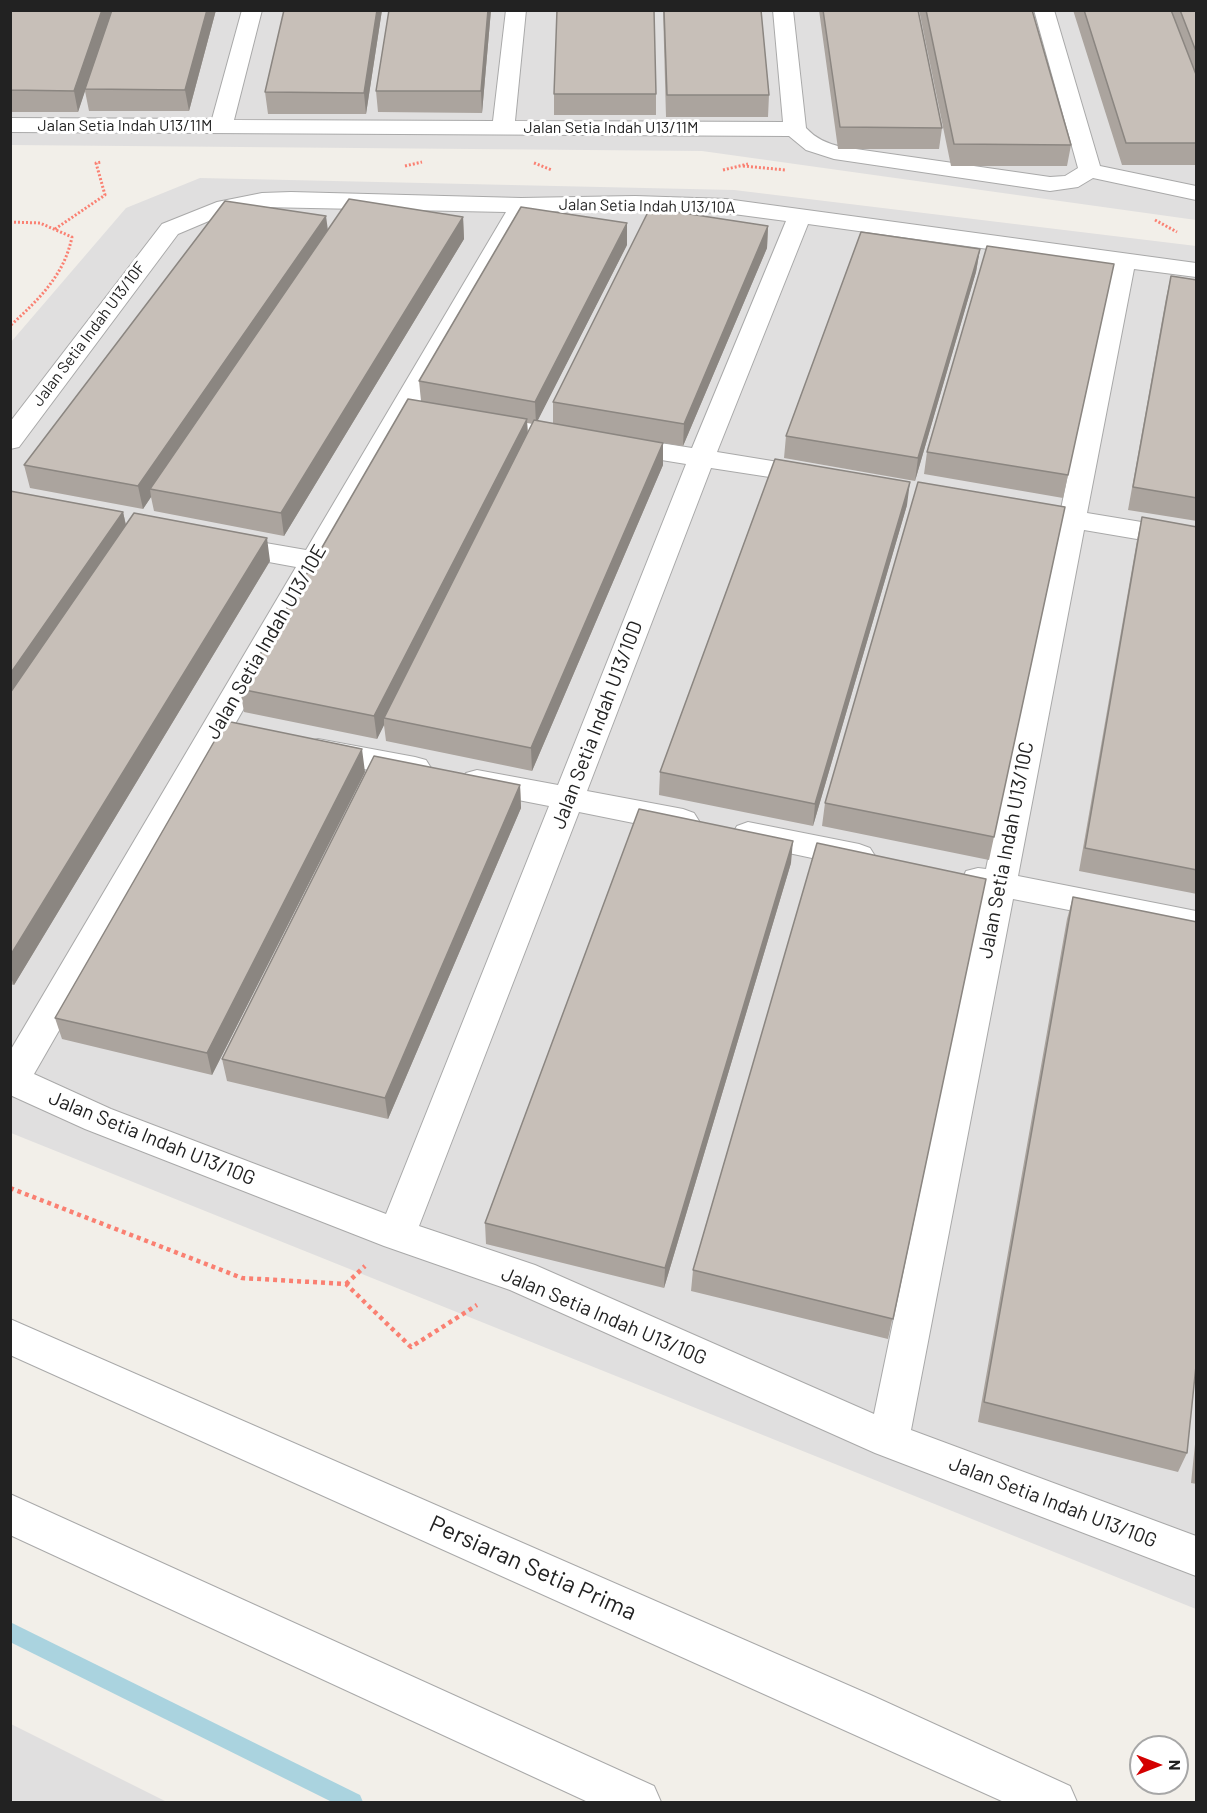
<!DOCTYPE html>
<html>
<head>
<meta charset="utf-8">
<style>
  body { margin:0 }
  #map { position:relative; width:1207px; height:1813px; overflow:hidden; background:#f2efe9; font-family:Barlow,sans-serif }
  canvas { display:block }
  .frame { position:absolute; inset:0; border:12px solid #222; pointer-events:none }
  .north { position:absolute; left:1129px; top:1735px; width:60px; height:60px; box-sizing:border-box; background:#fff; border:2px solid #a7a7a7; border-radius:50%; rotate:90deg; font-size:16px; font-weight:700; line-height:24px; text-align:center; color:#222 }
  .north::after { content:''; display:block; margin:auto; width:21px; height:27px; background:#d40000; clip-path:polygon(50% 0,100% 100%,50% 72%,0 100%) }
</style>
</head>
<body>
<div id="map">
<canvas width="1207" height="1813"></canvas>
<div class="frame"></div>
<div class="north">N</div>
</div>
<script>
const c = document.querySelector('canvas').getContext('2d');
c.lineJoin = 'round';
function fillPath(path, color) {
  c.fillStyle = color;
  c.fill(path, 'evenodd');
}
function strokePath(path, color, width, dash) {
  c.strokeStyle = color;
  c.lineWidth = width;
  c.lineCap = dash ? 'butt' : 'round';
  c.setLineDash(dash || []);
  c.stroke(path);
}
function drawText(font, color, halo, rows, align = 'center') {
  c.font = font + ' Barlow,sans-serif';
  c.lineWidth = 6;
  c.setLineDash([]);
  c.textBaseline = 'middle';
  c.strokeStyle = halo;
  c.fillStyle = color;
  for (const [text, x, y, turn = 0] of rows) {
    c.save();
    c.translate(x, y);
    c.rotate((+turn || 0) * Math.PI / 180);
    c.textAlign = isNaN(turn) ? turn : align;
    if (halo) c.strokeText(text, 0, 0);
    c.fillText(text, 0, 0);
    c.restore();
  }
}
fillPath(new Path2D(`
  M11,11h1185v209l-494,-69 -691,-6z
  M200,178l534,12 462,56v1363l-1185,-476v-791l115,-134z
  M10,1724h1l156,78h-156z`), '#e0dfdf');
fillPath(new Path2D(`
  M10,1622l350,173 3,7h-31l-322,-160z`), '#aad3df');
const minor = new Path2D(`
  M242,10h20l-28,110 259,1 13,-111h20l-11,111 268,1 -10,-112h20l13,118c10,11 22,16 36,19l208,30 15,-1 13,-8 -44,-158h20l46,156 96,20v14l-103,-22 -15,9 -28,4 -216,-32 -28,-9 -17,-14 -779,-4v-14l202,1z
  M291,192l230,6 114,-2 91,3 470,64v14l-62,-8 -47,244 109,18v18l-112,-19 -66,346 178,35v24l-183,-36 -102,531 285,106v40l-321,-123 -365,-163 -126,-44 -299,-117 -75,-34v-44l286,-484 -71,-13 -10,-3 -4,-6 4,-6 10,-3 81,14 200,-338 -244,-5 -39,8 -45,19 -159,213 -9,2v-27l152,-198 55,-22 45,-9zM635,210l91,3 60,8 -94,227 -209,-33 -9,2 -4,6 4,6 9,2 203,33 -128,321 -81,-15 -11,3 -5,8 5,8 11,3 72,14 -163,408 -275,-105 -77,-35 495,-862zM808,224l303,42 -50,243 -9,-2 -10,3 -4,6 4,6 15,4 -71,343 -8,-1 -12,3 -4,9 4,9 16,4 -108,521 -339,-149 -116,-39 160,-414 104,21 11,-4 5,-8 -5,-8 -11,-4 -96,-18 124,-323 104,16 10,-2 3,-6 -3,-6 -10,-2 -98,-16z
  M318,739l97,18 11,3 5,8 -5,8 -11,3 -108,-21 -4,-8 4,-8z
  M748,822l111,22 11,4 5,8 -5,8 -11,4 -122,-26 -5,-8 5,-8z
  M10,1319l863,377 197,90 7,16h-73l-994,-447z
  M10,1494l644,292 7,16h-73l-578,-267z`);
strokePath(minor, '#a9a9a9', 2);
strokePath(new Path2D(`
  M534,163l18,7
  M405,166l17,-4
  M743,166l43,4
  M723,170l25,-6
  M1155,220l22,12
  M10,222l30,1 32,14c-8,39 -34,63 -62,89
  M55,229l50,-34 -9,-32 6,-1`), '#fa8072', 3, [2, 2]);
strokePath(new Path2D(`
  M10,1188l232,90 104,6 65,63 66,-42
  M346,1284l19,-18`), '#fa8072', 4.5, [4, 4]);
fillPath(minor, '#fff');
fillPath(new Path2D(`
  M10,10h206l-27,101h-100l-4,-20 -7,21h-68z
  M284,10h98l-16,104h-98l-3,-22z
  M389,10h102l-9,103 -104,-1 -2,-21z
  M663,10h98l8,85 -1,22h-102z
  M819,10h99l24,118 -3,21h-101z
  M919,10h113l39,135 -4,21h-116z
  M1073,10h124v155h-75z
  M554,94h102v21h-102z
  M463,217l1,22 -180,297 -130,-25 -3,-14 -8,12 -113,-21 -6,-23 304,-235z
  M768,226l-1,22 -84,198 -20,-3v22l-131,306 -146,-30 -2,-16 -7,14 -133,-27 -4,-23 181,-288 -2,-20 208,-136 -90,176 16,3v-22zM527,423l6,1 -5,10z
  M980,249l-4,23 -61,209 -131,-23 2,-22z
  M1114,264l-51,234 -139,-24 3,-22z
  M1171,276l26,4v241l-69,-11 38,-212z
  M10,491l113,21 3,13 144,36 -256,424 -4,-1z
  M907,505l-94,321 -154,-31 1,-23z
  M1065,507l-76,353 -167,-34 3,-23z
  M1142,517l55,10v367l-118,-23 58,-331z
  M365,772l-153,303 -150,-36 -7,-21z
  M520,785l1,23 -133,311 -161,-38 -5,-22z
  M791,863l-127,425 -178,-44 -1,-21z
  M986,879l-98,460 -197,-48 2,-21z
  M1073,897l114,556 -9,19 -200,-50 89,-503z
  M1197,1425v59l-6,-1z`), '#aba49e');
fillPath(new Path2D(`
  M102,10h12l-29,79v2l-7,21 -4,-21z
  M207,10h9l-27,101 -4,-21z
  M377,10h5l-16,104 -2,-21z
  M488,10h3l-9,103 -1,-22z
  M326,216l3,22 -179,251 1,8 -8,12 -5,-23z
  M463,217l1,22 -180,297 -3,-23z
  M627,223v22l-91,179 -1,-22z
  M768,226l-1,22 -84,198 1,-22z
  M980,249l-4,23 -61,209 3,-23z
  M527,419l1,23 -144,276v7l-7,14 -3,-23z
  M663,443v22l-131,306 -1,-23z
  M910,482l-3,23 -94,321 2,-22z
  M123,512l5,23 -118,172v-33z
  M267,538l3,23 -256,424 -4,-10v-19z
  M362,749l3,23 -153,303 -5,-22z
  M520,785l1,23 -133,311 -3,-21z
  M793,841l-2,22 -127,425 1,-20z`), '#8b8681');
const building = new Path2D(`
  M10,10h92l-28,81 -64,-1z
  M112,10h95l-22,80 -100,-1z
  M284,10h93l-13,83 -99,-1z
  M389,10h99l-7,81h-105z
  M557,10h97l2,84h-102z
  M664,10h97l8,85h-102z
  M823,10h95l24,118 -102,-1z
  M926,10h106l39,135 -117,-1z
  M1084,10h87l26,67v66h-71z
  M1180,10h17v44z
  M349,199l114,18 -182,296 -131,-24z
  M225,201l101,15 -188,270 -114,-21z
  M521,207l106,16 -92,179 -116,-21z
  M650,208l118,18 -84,198 -131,-22z
  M861,232l119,17 -62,209 -132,-22z
  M987,246l127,18 -46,211 -141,-23z
  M1171,276l26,4v218l-64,-11z
  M408,399l119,20 -153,297 -134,-27z
  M534,420l129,23 -132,305 -147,-30z
  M775,459l135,23 -95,322 -155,-32z
  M918,482l147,25 -71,330 -169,-34z
  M10,491l113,21 -113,162z
  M134,513l133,25 -257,418v-263z
  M1142,517l55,10v343l-112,-22z
  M226,721l136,28 -155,304 -152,-35z
  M374,756l146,29 -135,313 -163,-39z
  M639,809l154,32 -128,427 -180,-45z
  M817,843l169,36 -93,440 -200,-49z
  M1073,897l124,25v434l-10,97 -203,-51z`);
fillPath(building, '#c7bfb8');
strokePath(building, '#8b8681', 1.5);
drawText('16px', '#222', '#fff', [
  ["Jalan Setia Indah U13/11M",125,126],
  ["Jalan Setia Indah U13/11M",611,128],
  ["Jalan Setia Indah U13/10A",647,206,1],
  ["Jalan Setia Indah U13/10F",89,334,-53]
]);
drawText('20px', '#222', '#fff', [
  ["Jalan Setia Indah U13/10E",266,642,-60],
  ["Jalan Setia Indah U13/10D",597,725,-69],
  ["Jalan Setia Indah U13/10C",1006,850,-79],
  ["Jalan Setia Indah U13/10G",152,1138,22],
  ["Jalan Setia Indah U13/10G",604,1316,23],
  ["Jalan Setia Indah U13/10G",1053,1502,21]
]);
drawText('24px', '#222', '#fff', [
  ["Persiaran Setia Prima",533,1568,24]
]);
</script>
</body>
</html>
